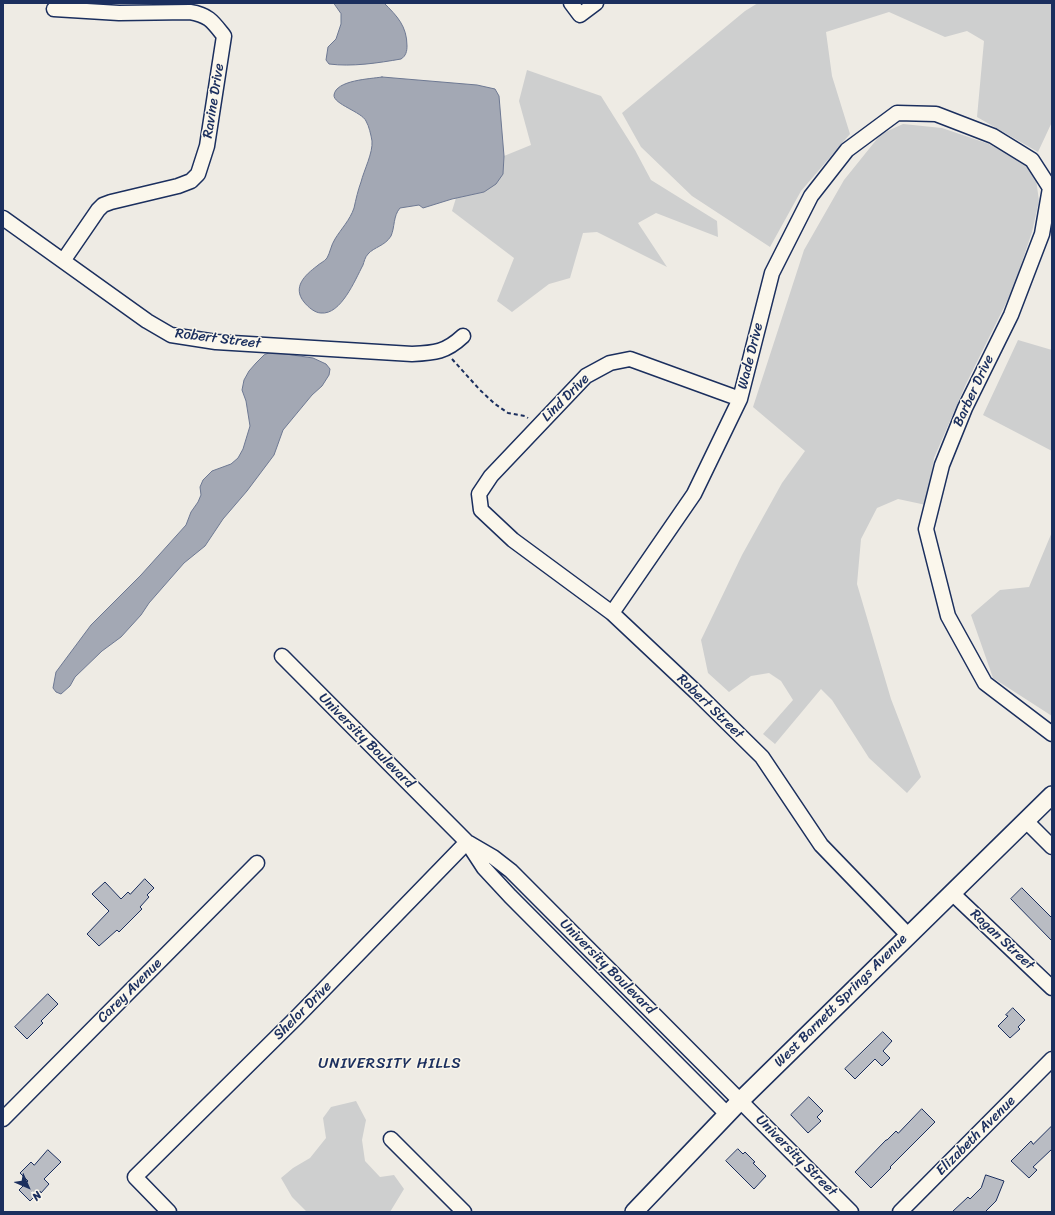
<!DOCTYPE html>
<html>
<head>
<meta charset="utf-8">
<style>
  body { margin:0 }
  #map { position:relative; width:1055px; height:1215px; overflow:hidden; background:#eeebe4; font-family:Sriracha,sans-serif }
  canvas { display:block }
  .frame { position:absolute; inset:0; border:4px solid #1b2f5e; pointer-events:none }
  .north { position:absolute; left:8px; top:1167px; width:40px; height:40px; -webkit-text-stroke:3px #fbf7ec; paint-order:stroke; rotate:135deg; font-size:11px; font-weight:700; line-height:16px; text-align:center; color:#1b2f5e }
  .north::after { content:''; display:block; margin:auto; width:14px; height:18px; background:#1b2f5e; clip-path:polygon(50% 0,100% 100%,50% 72%,0 100%) }
</style>
</head>
<body>
<div id="map">
<canvas width="1055" height="1215"></canvas>
<div class="frame"></div>
<div class="north">N</div>
</div>
<script>
const c = document.querySelector('canvas').getContext('2d');
c.lineJoin = 'round';
function fillPath(path, color) {
  c.fillStyle = color;
  c.fill(path, 'evenodd');
}
function strokePath(path, color, width, dash) {
  c.strokeStyle = color;
  c.lineWidth = width;
  c.lineCap = dash ? 'butt' : 'round';
  c.setLineDash(dash || []);
  c.stroke(path);
}
function drawText(font, color, halo, rows, align = 'center') {
  c.font = font + ' Sriracha,sans-serif';
  c.lineWidth = 3;
  c.setLineDash([]);
  c.textBaseline = 'middle';
  c.strokeStyle = halo;
  c.fillStyle = color;
  for (const [text, x, y, turn = 0] of rows) {
    c.save();
    c.translate(x, y);
    c.rotate((+turn || 0) * Math.PI / 180);
    c.textAlign = isNaN(turn) ? turn : align;
    if (halo) c.strokeText(text, 0, 0);
    c.fillText(text, 0, 0);
    c.restore();
  }
}
fillPath(new Path2D(`
  M758,3h294v119l-14,30 -61,-35 7,-76 -17,-10 -22,6 -56,-25 -63,20 6,44 18,58 -49,57 -31,56 -78,-51 -51,-49 -19,-34 123,-102z
  M527,70l74,26 34,54 16,30 66,41 1,16 -62,-24 -18,10 29,44 -70,-35 -14,1 -13,45 -21,6 -37,28 -15,-11 17,-43 -62,-47 4,-13 28,-6 19,-18 1,-18 27,-11 -12,-44z
  M903,124l39,4 47,16 37,20 10,15 3,22 -7,31 -19,57 -47,95 -32,74 -8,47 -28,-6 -21,9 -16,31 -4,45 34,115 30,78 -14,16 -38,-35 -37,-58 -11,-11 -46,55 -12,-10 30,-34 -12,-19 -12,-8 -18,3 -22,16 -21,-19 -7,-33 41,-85 40,-72 23,-32 -52,-44 51,-157 40,-70 37,-46z
  M1018,340l34,10v101l-69,-36z
  M1052,532v184l-59,-38 -22,-63 29,-25 29,-3z
  M356,1101l10,19 -4,20 3,21 15,16 14,-2 10,14 -14,23h-83l-15,-15 -11,-19 12,-10 17,-10 16,-20 -3,-20 8,-11z`), '#cecfcf');
const water = new Path2D(`
  M334,3h50c13,13 23,23 23,43 0,5 -1,10 -6,13 -23,4 -49,8 -72,5l-3,-4 2,-13 8,-8 5,-15v-10z
  M382,77l95,8 18,4 4,7 5,60 -1,18 -7,10 -12,8 -32,7 -29,9 -4,-3 -19,3c-7,8 -5,19 -9,28 -6,10 -17,11 -23,18 -3,3 -4,8 -5,11 -8,15 -22,50 -42,48 -6,0 -13,-6 -17,-11 -12,-15 1,-27 13,-36 3,-3 7,-4 10,-8 3,-5 4,-13 8,-19 6,-10 15,-19 19,-31 2,-9 4,-18 7,-26 3,-12 12,-29 11,-41 -1,-6 -3,-15 -6,-20 -4,-9 -33,-17 -32,-26 2,-15 36,-16 48,-18z
  M272,352l41,6 13,6 4,5 -1,6 -7,11 -10,9 -29,35 -9,25 -27,36 -24,28 -18,27 -21,17 -35,40 -8,12 -20,22 -19,14 -27,26 -5,9 -9,8 -5,-2 -3,-4 3,-16 35,-47 50,-50 45,-50 5,-13 7,-10 3,-7 -1,-8 3,-7 9,-9 19,-7 7,-6 5,-9 7,-23 -4,-25 -4,-11 2,-10 5,-9 7,-8 8,-8z`);
fillPath(water, '#a3a8b4');
strokePath(water, '#6d7892', 1);
const building = new Path2D(`
  M145,879l9,9 -7,7 2,2 -9,10 2,2 -23,23 -2,-2 -18,16 -12,-12 22,-23 -17,-17 13,-12 16,17 7,-7 2,2z
  M1022,888l30,30v23l-41,-42z
  M48,994l10,10 -17,17 2,2 -16,16 -12,-12z
  M1013,1008l12,12 -7,7 2,2 -10,9 -12,-12 10,-10 -2,-1z
  M883,1032l9,9 -9,10 7,7 -8,8 -7,-7 -20,20 -10,-10z
  M809,1097l14,14 -6,6 4,4 -13,12 -17,-18z
  M922,1109l13,13 -45,45 1,1 -20,20 -16,-16 31,-32h1l9,-9 2,2z
  M1052,1126v23l-19,18 4,3 -8,8 -18,-17 20,-20 2,3z
  M738,1149l5,5 2,-2 10,10 -2,1 13,13 -12,13 -28,-28z
  M48,1150l13,12 -17,17 5,5 -8,9 -1,-2 -10,10 -11,-11 9,-9 -8,-8 11,-11 3,3z
  M986,1175l18,6 -8,20 -11,11h-33l16,-15 2,2 11,-11z`);
fillPath(building, '#b9bcc3');
strokePath(building, '#1b2f5e', 1);
const minor = new Path2D(`
  M571,3l9,12 16,-12
  M54,9l65,4 71,-1c19,3 23,10 34,24l-17,110 -9,28 -7,7 -13,5 -67,16 -8,3 -5,5 -35,51
  M3,218l144,103 24,14 45,7 196,12c23,-1 34,-2 51,-18
  M740,399l-110,-40 -20,4 -24,13 -95,100 -12,18 2,16 32,30 99,73 84,79 66,65 59,88 87,90
  M612,613l82,-119 46,-95 32,-126 39,-77 36,-46 50,-37 39,1 57,22 39,24 18,28 -8,46 -31,81 -46,93 -23,57 -16,64 22,87 37,67 67,51
  M282,656l185,186 17,26 26,28 217,218
  M1026,821l26,26
  M469,843l24,14 18,14 340,341
  M952,893l100,95
  M3,1119l254,-256
  M391,1139l73,73
  M169,1212l-34,-35 161,-159 171,-176
  M900,1212l152,-153`);
const tertiary = new Path2D(`
  M634,1212l106,-111 312,-306`);
strokePath(minor, '#1b2f5e', 17);
strokePath(tertiary, '#1b2f5e', 20);
strokePath(new Path2D(`
  M452,359l28,31 15,14 13,9 17,3 3,2`), '#1b2f5e', 2, [4, 3]);
strokePath(minor, '#fbf7ec', 14);
strokePath(tertiary, '#fbf7ec', 17);
drawText('14px', '#1b2f5e', '#fbf7ec', [
  ["Ravine Drive",214,101,-81],
  ["Robert Street",218,339,7],
  ["Wade Drive",751,356,-76],
  ["Barber Drive",974,391,-65],
  ["Lind Drive",566,398,-45],
  ["Robert Street",710,707,44],
  ["University Boulevard",366,741,45],
  ["Ragan Street",1002,940,43],
  ["University Boulevard",607,967,45],
  ["Carey Avenue",130,991,-45],
  ["West Barnett Springs Avenue",841,1001,-45],
  ["Shelor Drive",303,1011,-45],
  ["Elizabeth Avenue",976,1136,-45],
  ["University Street",796,1156,45]
]);
c.letterSpacing = '1px';
drawText('15px', '#1b2f5e', '#fbf7ec', [
  ["UNIVERSITY HILLS",390,1064]
]);
c.letterSpacing = '0px';
</script>
</body>
</html>
